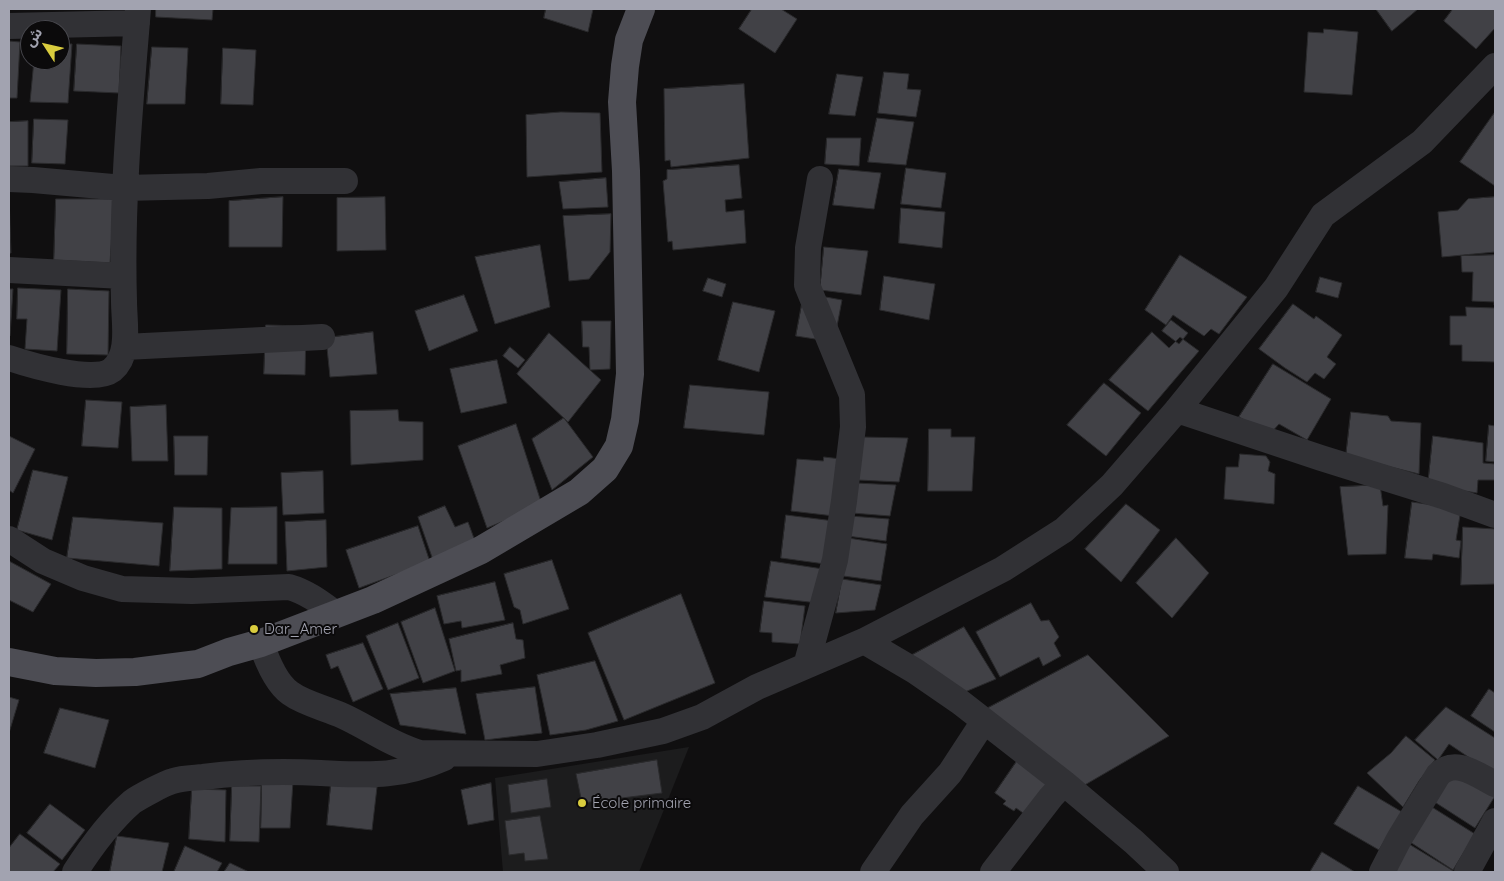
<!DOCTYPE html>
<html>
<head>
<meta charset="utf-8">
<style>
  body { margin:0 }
  #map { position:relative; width:1504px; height:881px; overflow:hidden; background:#100f10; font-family:Quicksand,"Noto Sans Arabic",sans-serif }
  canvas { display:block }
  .frame { position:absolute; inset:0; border:10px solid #a2a3b0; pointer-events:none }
  .north { position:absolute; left:20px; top:20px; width:50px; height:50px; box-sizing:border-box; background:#0b0a0b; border:1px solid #47474d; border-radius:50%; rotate:305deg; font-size:14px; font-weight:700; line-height:20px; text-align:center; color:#a2a3b0 }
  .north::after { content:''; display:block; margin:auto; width:18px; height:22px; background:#d9cc3e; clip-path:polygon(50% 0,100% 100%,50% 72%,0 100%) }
</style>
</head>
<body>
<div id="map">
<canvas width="1504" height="881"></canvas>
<div class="frame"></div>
<div class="north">ش</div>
</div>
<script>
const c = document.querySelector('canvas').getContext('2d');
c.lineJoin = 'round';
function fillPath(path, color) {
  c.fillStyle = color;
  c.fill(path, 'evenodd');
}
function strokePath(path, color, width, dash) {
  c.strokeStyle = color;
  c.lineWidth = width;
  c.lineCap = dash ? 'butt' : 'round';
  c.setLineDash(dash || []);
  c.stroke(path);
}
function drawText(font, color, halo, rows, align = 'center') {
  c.font = font + ' Quicksand,sans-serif';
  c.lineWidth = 4;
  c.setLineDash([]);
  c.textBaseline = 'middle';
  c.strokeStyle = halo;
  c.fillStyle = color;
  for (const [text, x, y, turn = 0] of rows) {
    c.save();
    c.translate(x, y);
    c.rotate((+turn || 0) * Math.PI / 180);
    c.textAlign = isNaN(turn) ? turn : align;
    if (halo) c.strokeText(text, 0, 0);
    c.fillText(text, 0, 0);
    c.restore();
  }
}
fillPath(new Path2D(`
  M689,747l-50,125h-136l-8,-94z`), '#1c1c1d');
const building = new Path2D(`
  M156,9h57l-1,11 -56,-3z
  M546,9h47l-5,23 -44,-14z
  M752,9h29l16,10 -22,34 -36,-24z
  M1376,9h42l-26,22z
  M1453,9h42v19l-19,21 -32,-28z
  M1324,29l34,3 -6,63 -48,-3 4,-60 15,1z
  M9,41l11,1 -3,56h-8z
  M60,44h12l-4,59 -38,-1 4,-42h26z
  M77,44l44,2 -2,47 -45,-2z
  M152,47l36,1 -3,56h-38z
  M223,48l33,2 -3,55 -32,-1z
  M884,72l25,2 -2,15 14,1 -5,27 -38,-4z
  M837,74l26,3 -8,39 -26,-2z
  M744,84l5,74 -78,9 -1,-7 -5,1 -1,-72z
  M561,112l39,1 2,59 -75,5 -1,-62z
  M1495,112v74l-35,-24z
  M877,118l37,4 -8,43 -38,-3z
  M34,119l34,1 -3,44 -33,-1z
  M28,121v45h-19v-44z
  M827,138h34l-2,28 -34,-2z
  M739,165l3,33 -17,2 1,12 18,-2 2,33 -73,7 -1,-9 -4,1 -5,-61 4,-2v-9z
  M906,168l40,5 -5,35 -40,-4z
  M839,169l42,4 -7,36 -41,-4z
  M606,178l2,29 -45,2 -4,-27z
  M9,195l2,58h-2z
  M283,197l-1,50h-53v-46z
  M385,197l1,53 -49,1v-53z
  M1495,197v55l-53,5 -4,-45 20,-2 10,-11z
  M56,199h58l-4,64 -56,-3z
  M901,208l44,4 -3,36 -43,-5z
  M611,214l-1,38 -21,27 -20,2 -6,-65z
  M540,245l10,62 -55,17 -20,-67z
  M824,247l44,4 -7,44 -41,-5z
  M1180,255l67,42 -28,37 -8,-5 -7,7 -31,-21 -7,10 -21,-15z
  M1495,255v51l-1,-1v-3l-22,-1 1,-29h-11l-1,-16z
  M884,276l51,8 -6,36 -49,-10z
  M1320,277l22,6 -4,15 -22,-6z
  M708,278l18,6 -4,13 -19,-6z
  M18,288l43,2 -4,61 -32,-2 2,-30h-10z
  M9,289h4l-3,47h-1z
  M68,289l41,2 -1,64 -41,-1z
  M804,293l38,7 -8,42 -38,-6z
  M464,295l14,36 -49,20 -14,-40z
  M733,302l42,9 -16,61 -41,-12z
  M1293,304l21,15 2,-3 26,19 -15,22 9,7 -12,15 -9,-6 -8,9 -22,-14 -26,-19z
  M1466,307l29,1v54l-33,-1v-16h-12v-29h16z
  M1171,320l17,13 -9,11 -17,-13z
  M582,321h29l-1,48 -20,1 -1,-23h-6z
  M266,325l40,1 -1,49 -41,-1z
  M373,332l4,42 -47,3 -4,-39z
  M1152,332l17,16 11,-11 19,14 -51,60 -39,-31z
  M549,333l52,47 -33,42 -51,-48z
  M510,347l15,13 -7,8 -15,-12z
  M497,360l10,43 -46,10 -11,-44z
  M1273,364l58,35 -24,41 -28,-16 -9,10 -31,-17z
  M1104,383l37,30 -35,43 -39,-31z
  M690,385l79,7 -5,43 -80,-7z
  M86,400l36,2 -4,46 -36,-2z
  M166,405l2,56h-36l-2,-54z
  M398,410l1,11 24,1v38l-72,5 -1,-54z
  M1351,412l37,4 3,5 30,2 -2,51 -73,-18z
  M564,418l29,39 -41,33 -20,-51z
  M516,424l26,81 -55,23 -29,-82z
  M1489,425l6,1v36l-9,-1z
  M929,429h22v8h24l-3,54h-44z
  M9,436l26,13 -22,44 -4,-3z
  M174,436h34l-1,39h-32z
  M1433,436l50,7v20l12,1v16h-17l-1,13 -49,-8z
  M862,437l46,1 -9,44 -41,-2z
  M1240,454l26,2 4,6 -2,9 7,3 -1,30 -50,-5 2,-32h12z
  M824,457l17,2 -7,57 -43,-5 6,-52 26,2z
  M33,470l35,7 -16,63 -35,-10z
  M323,471l1,42 -41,2 -2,-42z
  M856,483l40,2 -6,31 -38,-3z
  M1380,485l3,21 5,-1 -2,49 -38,1 -8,-68z
  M1412,502l49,7 -5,31 5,1 -2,17 -26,-4 -1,6 -27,-2z
  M1126,504l34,26 -39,52 -36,-33z
  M445,506l10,21 13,-5 7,19 -42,19 -15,-43z
  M174,507l48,1v61l-52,2z
  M277,507v57h-49l3,-56z
  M786,515l48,6 -9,43 -44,-6z
  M850,516l39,3 -3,22 -39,-5z
  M73,517l90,6 -4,43 -92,-8z
  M326,520l1,47 -40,4 -2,-49z
  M418,526l12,36 -71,26 -13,-38z
  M1463,527l32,2v55l-34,1z
  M848,538l39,6 -6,37 -38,-5z
  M1176,538l33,35 -37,45 -36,-35z
  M552,560l17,49 -46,15 -3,-14 -6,-3 -10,-33z
  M9,561l42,23 -18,28 -24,-12z
  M771,561l52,8 -5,34 -53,-6z
  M842,579l39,6 -6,25 -39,3z
  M495,582l10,38 -43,8 -1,-7 -17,3 -7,-28z
  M681,594l34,89 -91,37 -36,-87z
  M764,601l41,5 -5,38 -28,-2v-9l-12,-1z
  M1031,603l10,18 8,-1 10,17 -5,6 7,13 -18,10 -4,-9 -39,20 -24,-45z
  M435,608l20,63 -32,12 -22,-61z
  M398,623l21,55 -31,12 -22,-54z
  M513,623l3,16 7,1 2,18 -25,7 2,9 -41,8v-12l-5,1 -7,-32z
  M964,627l32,52 -36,15 -48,-39z
  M363,643l20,46 -30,13 -15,-36 -7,3 -5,-14z
  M1088,655l81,81 -86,50 -97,-77z
  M595,661l23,60 -32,9 -36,5 -13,-60z
  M535,687l7,46 -57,7 -9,-46z
  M456,688l10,46 -66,-9 -10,-31z
  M1489,689l6,4v39l-24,-16z
  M9,697l10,3 -10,33z
  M1446,707l49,31v37l-46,-31 -11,16 -23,-20z
  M60,708l49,12 -14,48 -51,-15z
  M1406,736l29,24 -16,21 -16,26 -36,-34 24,-20z
  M657,760l5,33 -80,10 -6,-29z
  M1017,761l32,22 -23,32 -10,-7 -2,3 -11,-7 3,-3 -11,-8z
  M1449,770l46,26 -20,32 -45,-29z
  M547,779l4,28 -40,6 -3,-28z
  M262,780l31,1 -3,47h-29z
  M491,783l3,37 -26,5 -7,-35z
  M331,784l46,3 -5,43 -45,-5z
  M232,786h29l-2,56 -29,-1z
  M1358,786l44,26 -23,38 -45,-26z
  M192,789l34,1 -1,52 -36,-3z
  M50,804l35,26 -23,30 -35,-27z
  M1427,804l48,30 -22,36 -49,-32z
  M540,816l8,43 -23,2 -1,-8 -15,2 -4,-34z
  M20,834l40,30 -7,8h-44v-24z
  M117,836l52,7 -7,29h-52z
  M1404,841l51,31h-68z
  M185,846l37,17 -5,9h-43z
  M1322,852l33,20h-45z
  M230,863l19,9h-25z`);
fillPath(building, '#414146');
strokePath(building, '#2a2a2c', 1);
strokePath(new Path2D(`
  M9,26l128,-3
  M9,179l24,1 91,8 84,-2 53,-5h84
  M9,270l114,6
  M125,347l197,-10
  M9,358c21,7 85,26 103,12 19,-16 12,-47 12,-69 -3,-98 6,-195 14,-292
  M1177,410l144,48 122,38 52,19
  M9,539l34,22 40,17 39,11 70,2 97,-4c18,5 32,16 47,27
  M864,641l51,30 45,31 104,81 -13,14 -58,75
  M261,643c5,15 15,40 29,50 15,11 36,15 53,23 26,12 49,29 77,37l117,1 60,-9 66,-14 39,-14 55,-30 107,-46 139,-72 61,-39 48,-45 65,-75 99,-122 47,-73 99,-73 73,-76
  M806,666l29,-106 9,-59 9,-74 -1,-32 -45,-110 1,-37 12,-69
  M1064,783l70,59 32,30
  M75,872c16,-25 34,-50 57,-70 7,-5 33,-19 41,-21 9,-3 20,-3 30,-4 39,-5 79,-6 118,-4 47,2 78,5 123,-15
  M873,872l39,-57 38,-42 34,-52
  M1382,872l17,-33 39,-64c17,-18 39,0 57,9
  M1467,872l28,-51`), '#313135', 26);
strokePath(new Path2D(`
  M9,662l46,9 41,2 39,-1 63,-8 31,-12 32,-9 112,-43 108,-50 98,-58 26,-23 14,-23 6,-26 5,-46 -4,-203 -4,-69 3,-36 4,-26 12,-31`), '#4d4d54', 28);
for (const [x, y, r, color] of [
  [254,629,5,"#d9cc3e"],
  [582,803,5,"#d9cc3e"]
]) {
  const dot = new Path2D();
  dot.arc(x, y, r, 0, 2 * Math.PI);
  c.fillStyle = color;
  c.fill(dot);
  strokePath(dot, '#0b0a0b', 2);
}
drawText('15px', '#a2a3b0', '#0b0a0b', [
  ["Dar_Amer",264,629],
  ["École primaire",592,803]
], 'left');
</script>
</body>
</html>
